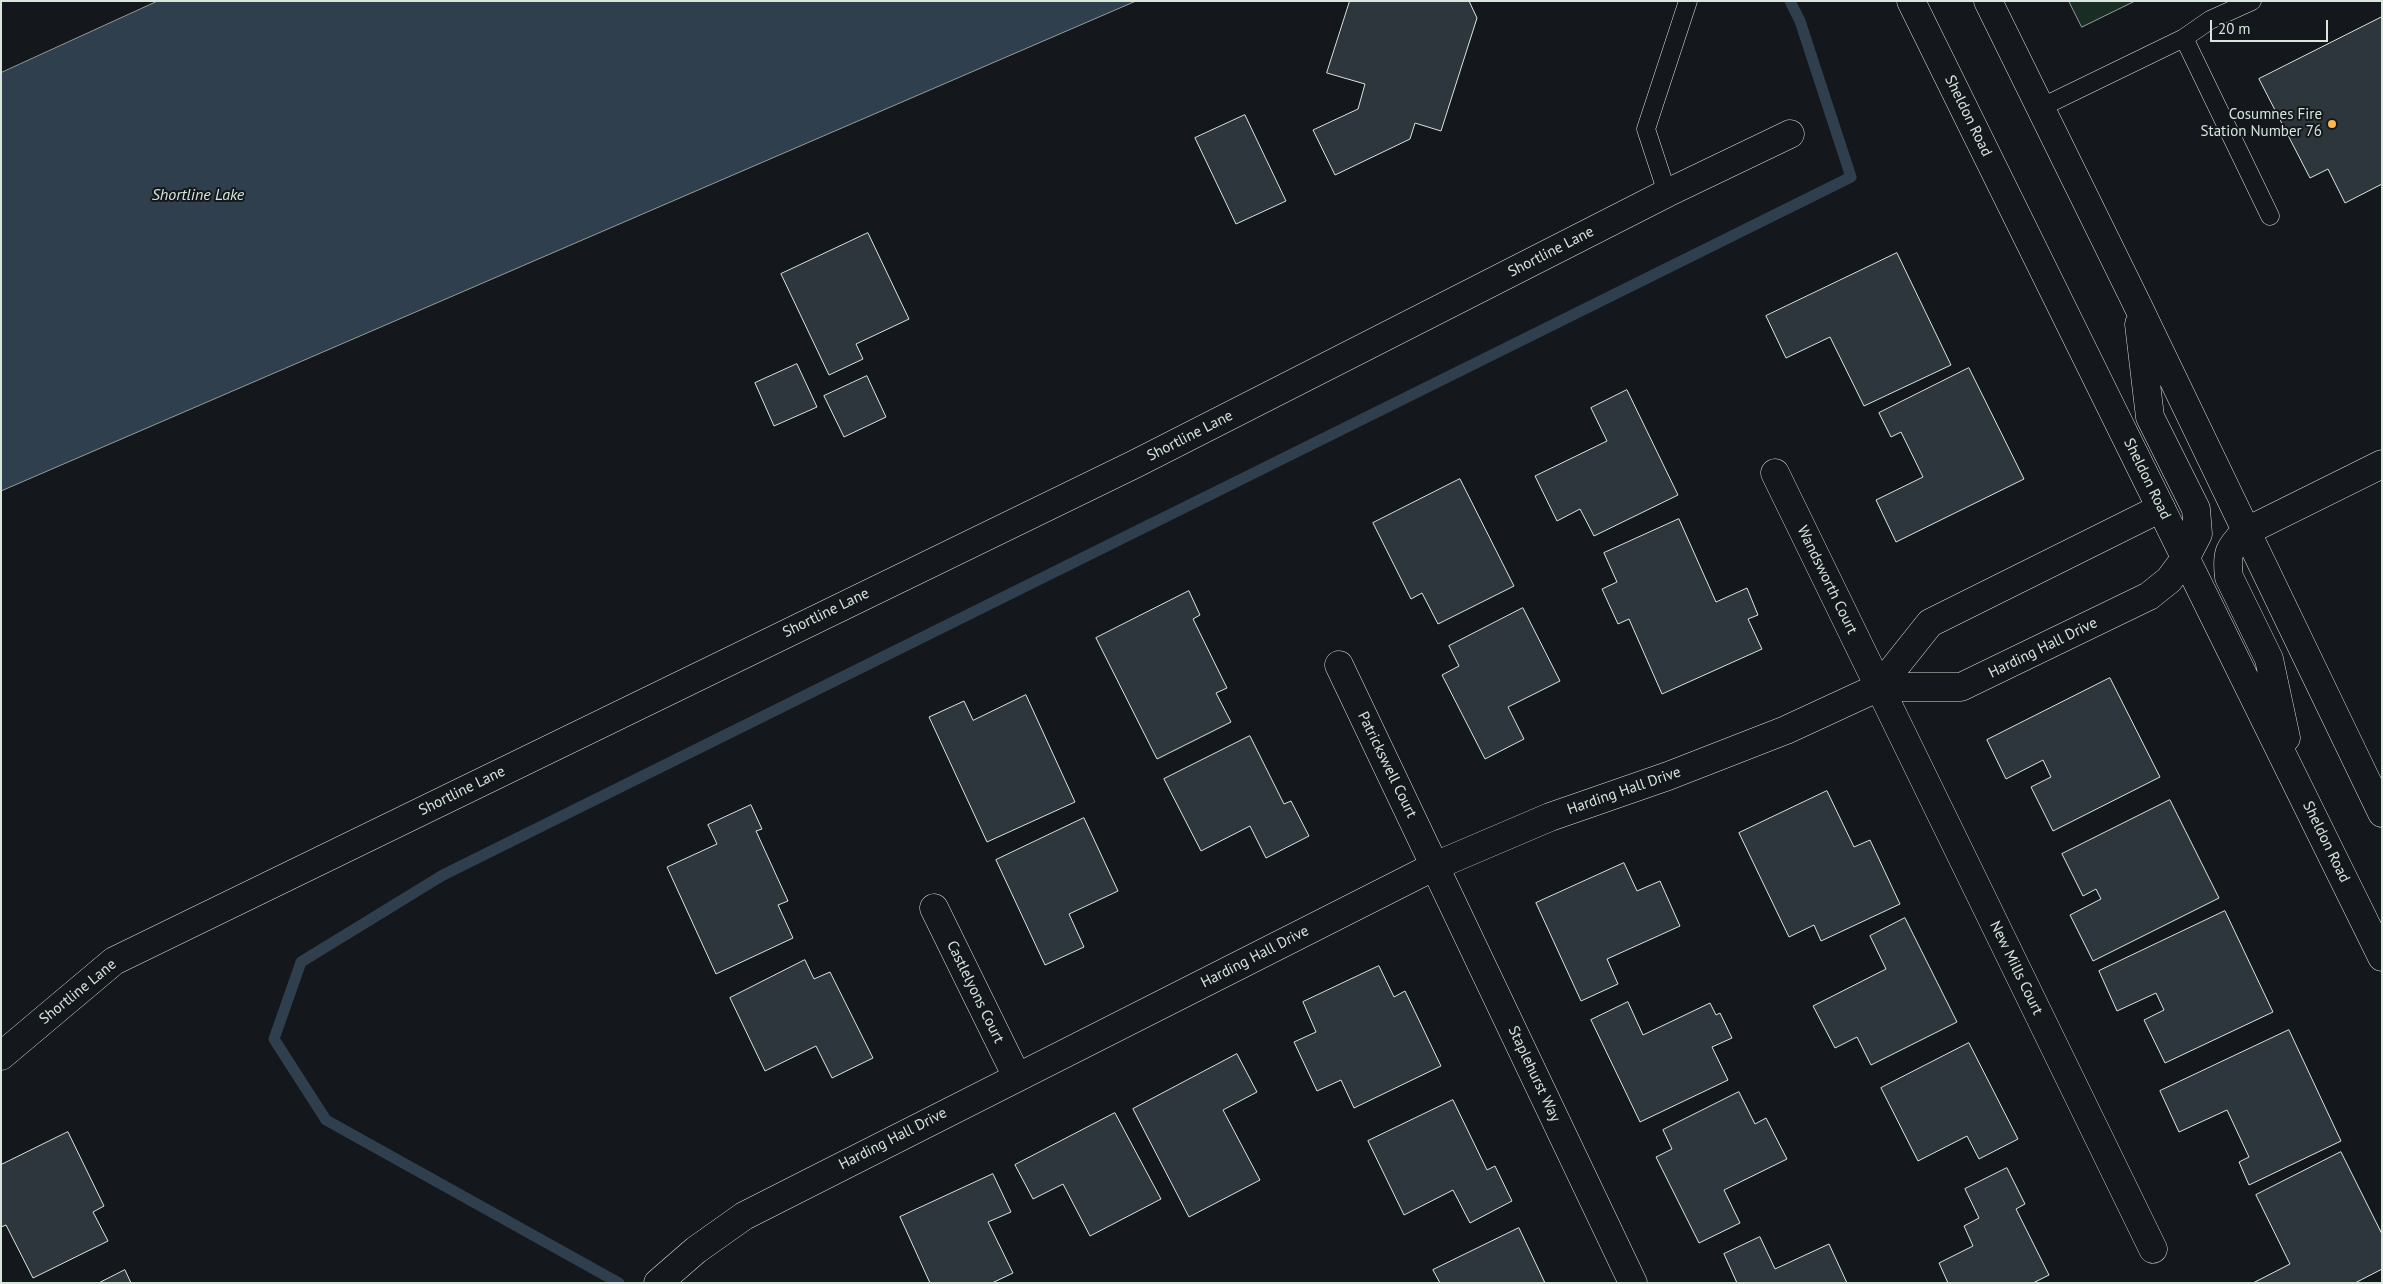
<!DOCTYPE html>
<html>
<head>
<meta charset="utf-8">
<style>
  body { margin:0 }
  #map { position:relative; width:2383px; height:1284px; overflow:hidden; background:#14181c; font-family:"PT Sans",sans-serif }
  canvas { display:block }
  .frame { position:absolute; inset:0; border:2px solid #d8e6dc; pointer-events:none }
  .scale { position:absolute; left:2210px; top:20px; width:118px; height:22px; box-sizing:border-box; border:2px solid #d8e6dc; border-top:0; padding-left:6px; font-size:15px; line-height:18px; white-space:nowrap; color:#d8e6dc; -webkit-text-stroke:4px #14181c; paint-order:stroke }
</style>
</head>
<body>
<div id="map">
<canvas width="2383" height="1284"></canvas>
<div class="frame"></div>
<div class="scale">20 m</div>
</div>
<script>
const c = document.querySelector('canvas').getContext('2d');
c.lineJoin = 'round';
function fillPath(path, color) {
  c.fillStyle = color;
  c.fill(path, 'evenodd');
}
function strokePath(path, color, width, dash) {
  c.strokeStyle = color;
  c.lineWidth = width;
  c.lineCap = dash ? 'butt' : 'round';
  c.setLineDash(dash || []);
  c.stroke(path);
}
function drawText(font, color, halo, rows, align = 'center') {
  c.font = font + ' "PT Sans",sans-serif';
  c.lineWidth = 4;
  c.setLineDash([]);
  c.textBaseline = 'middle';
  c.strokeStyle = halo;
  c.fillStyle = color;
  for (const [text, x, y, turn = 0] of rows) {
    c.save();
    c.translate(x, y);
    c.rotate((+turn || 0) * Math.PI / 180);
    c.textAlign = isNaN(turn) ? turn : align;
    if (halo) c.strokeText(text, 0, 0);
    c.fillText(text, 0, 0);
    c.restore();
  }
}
const green = new Path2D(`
  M2069,1h66l-53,26z`);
fillPath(green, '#1a2d24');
strokePath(green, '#939e99', 1);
const water = new Path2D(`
  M158,1h978l-1135,490v-418z`);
fillPath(water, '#2f3f4d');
strokePath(water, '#939e99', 1);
strokePath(new Path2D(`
  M619,1283l-293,-163 -52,-81 27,-77 142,-87 1408,-698 -51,-156 -10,-20`), '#2f3f4d', 11);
const building = new Path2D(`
  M1350,1h119l8,17 -36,113 -26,-8 -5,16 -75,36 -22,-45 45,-21 7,-25 -38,-11z
  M2382,17v167l-37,19 -17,-34 -18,9 -51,-99z
  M1245,115l41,86 -50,23 -41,-86z
  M868,233l41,86 -53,25 7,15 -34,16 -48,-101z
  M1897,253l54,112 -87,41 -34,-69 -44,21 -20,-42z
  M797,364l20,43 -43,19 -19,-43z
  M1969,368l55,111 -128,63 -20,-42 47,-23 -22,-45 -10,5 -12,-24z
  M867,376l19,41 -42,20 -20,-41z
  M1627,390l51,105 -84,41 -14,-27 -23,12 -22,-45 72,-35 -16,-33z
  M1460,479l54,107 -76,38 -16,-31 -11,6 -38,-76z
  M1679,519l37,83 31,-14 11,27 -10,4 14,30 -100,45 -33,-75 -11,5 -16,-35 15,-7 -13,-29z
  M1189,591l11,24 -7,4 34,69 -11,5 15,29 -74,37 -61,-121z
  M1523,608l37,73 -52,26 16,32 -39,20 -43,-84 17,-9 -10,-20z
  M2110,678l50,99 -107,54 -22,-44 20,-10 -8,-17 -37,19 -19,-39z
  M1026,695l49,107 -88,40 -58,-125 35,-16 9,19z
  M1250,736l34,68 7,-3 18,35 -43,22 -16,-32 -49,25 -37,-72z
  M1827,791l27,56 16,-7 30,64 -79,37 -7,-16 -25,12 -50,-104z
  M2170,800l49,98 -126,63 -23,-46 31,-16 -5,-10 -13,7 -21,-42z
  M751,805l11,24 -6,2 32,70 -10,4 15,33 -77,36 -49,-107 50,-23 -9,-19z
  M1084,818l34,73 -49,23 15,33 -39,18 -49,-105z
  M1624,863l13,28 23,-10 20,45 -73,33 11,25 -37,17 -45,-98z
  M2225,911l48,101 -108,51 -21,-43 20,-10 -8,-17 -39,18 -18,-40z
  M1905,918l52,104 -86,43 -14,-28 -22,11 -22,-42 73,-37 -16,-33z
  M805,960l9,19 16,-7 43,86 -41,20 -16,-32 -51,25 -35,-73z
  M1379,966l15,31 11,-6 36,75 -87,42 -13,-28 -24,11 -23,-49 22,-10 -13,-30z
  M1628,1002l15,33 67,-32 6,12 4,-2 12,25 -20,9 16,33 -88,42 -49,-102z
  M2289,1030l52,111 -92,44 -10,-23 10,-5 -22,-47 -48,22 -19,-41z
  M1969,1043l49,96 -39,20 -12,-23 -49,25 -37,-73z
  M1237,1054l20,38 -34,18 37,70 -71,37 -56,-108z
  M1739,1092l16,32 11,-6 21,41 -63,31 16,33 -41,20 -43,-86 16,-8 -9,-19z
  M1453,1100l34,70 8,-4 17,35 -42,22 -17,-33 -49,25 -36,-74z
  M1115,1113l46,86 -71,37 -27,-52 -30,15 -18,-34z
  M68,1132l36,74 -11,6 15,29 -75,37 -27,-53 -5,2v-62z
  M2341,1152l41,82v35l-27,14h-102l37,-19 -34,-69z
  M2007,1168l18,36 -9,5 33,66 -16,8h-85l-9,-20 34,-17 -9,-20 15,-8 -14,-29z
  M993,1174l18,38 -23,10 25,51 -21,10h-62l-30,-66z
  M1519,1228l26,55h-105l-7,-13z
  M1760,1237l15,32 54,-25 18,39h-110l-13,-29z
  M125,1270l6,13h-32z`);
fillPath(building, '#2c363c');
strokePath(building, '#d8e6dc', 1);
const service = new Path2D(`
  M2184,38l86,178
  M2042,107l142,-69 26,-18 42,-19
  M1667,193l-21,-64 42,-128`);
const minor = new Path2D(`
  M1775,473l378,776
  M2245,532l137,-68
  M1339,665l294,618
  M1879,687l51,-64 231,-115
  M934,908l83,169
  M1,1056l113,-95 1021,-497 532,-271 123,-59
  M658,1283l38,-33 48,-34 691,-350 115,-49 118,-41 118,-46 93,-43h82l188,-91 20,-16 17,-23`);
const secondary = new Path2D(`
  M1911,1l471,956
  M1988,1l148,301 246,511
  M2139,324l11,93 46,92 2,25 -12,23
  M2245,532c-16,16 -19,21 -16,45l40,82 17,79`);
strokePath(service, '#d8e6dc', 19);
strokePath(minor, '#d8e6dc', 29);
strokePath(secondary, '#d8e6dc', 29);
strokePath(service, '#14181c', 18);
strokePath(minor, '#14181c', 28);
strokePath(secondary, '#14181c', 28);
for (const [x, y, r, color] of [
  [2332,124,5,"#ffb74d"]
]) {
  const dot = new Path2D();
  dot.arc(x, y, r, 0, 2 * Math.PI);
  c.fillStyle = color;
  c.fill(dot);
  strokePath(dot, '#14181c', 2);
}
drawText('15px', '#d8e6dc', '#14181c', [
  ["Cosumnes Fire",2322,115],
  ["Station Number 76",2322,132]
], 'right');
drawText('15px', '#d8e6dc', '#14181c', [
  ["Sheldon Road",1968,116,64],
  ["Shortline Lane",1551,252,-27],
  ["Shortline Lane",1190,436,-27],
  ["Sheldon Road",2147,479,64],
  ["Wandsworth Court",1827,580,64],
  ["Shortline Lane",826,613,-26],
  ["Harding Hall Drive",2043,648,-26],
  ["Patrickswell Court",1387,765,64],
  ["Shortline Lane",462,791,-26],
  ["Harding Hall Drive",1624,791,-19],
  ["Sheldon Road",2326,842,64],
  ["Harding Hall Drive",1255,957,-27],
  ["New Mills Court",2016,968,64],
  ["Shortline Lane",78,992,-39],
  ["Castlelyons Court",975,992,64],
  ["Staplehurst Way",1534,1074,65],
  ["Harding Hall Drive",893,1139,-27]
]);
drawText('italic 16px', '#d8e6dc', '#14181c', [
  ["Shortline Lake",198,195]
]);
</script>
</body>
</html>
